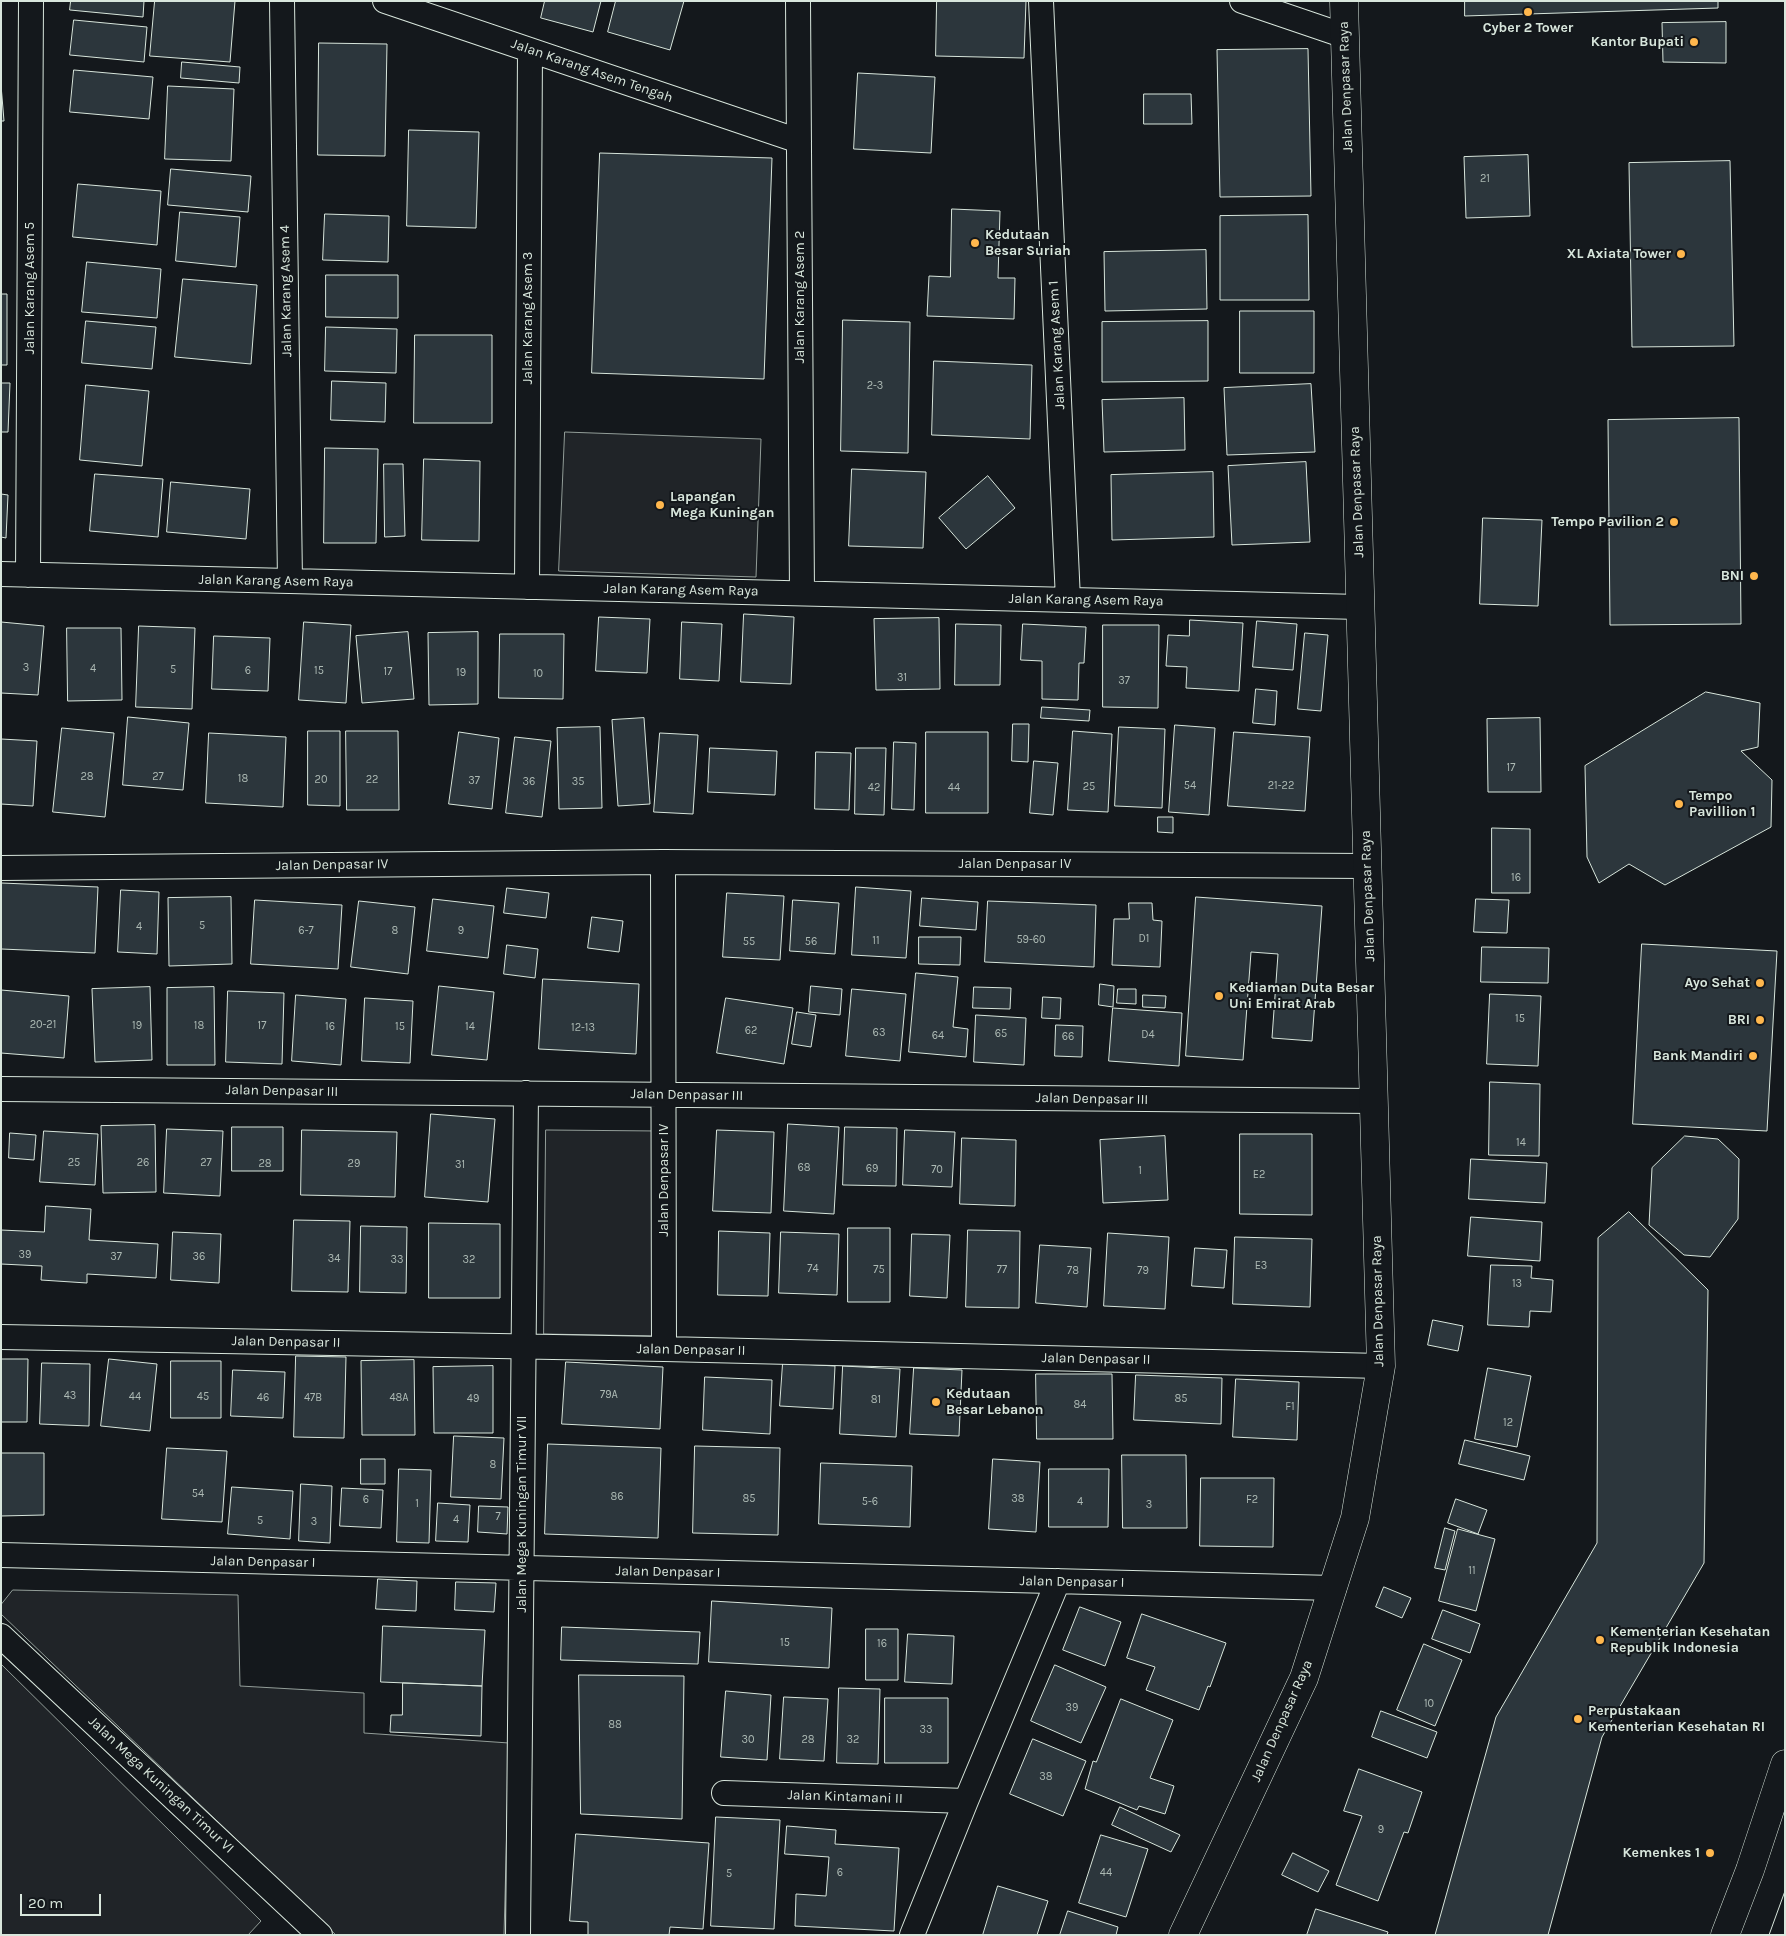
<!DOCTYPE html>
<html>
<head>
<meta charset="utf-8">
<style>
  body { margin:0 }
  #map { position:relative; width:1786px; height:1936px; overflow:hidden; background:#14181c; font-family:Karla,sans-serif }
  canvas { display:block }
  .frame { position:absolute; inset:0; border:2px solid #d8e6dc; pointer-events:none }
  .scale { position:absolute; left:20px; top:1894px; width:81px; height:22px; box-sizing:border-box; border:2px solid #d8e6dc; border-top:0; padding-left:6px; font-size:15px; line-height:18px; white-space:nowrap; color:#d8e6dc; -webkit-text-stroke:4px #14181c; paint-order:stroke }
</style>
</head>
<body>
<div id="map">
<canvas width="1786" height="1936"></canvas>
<div class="frame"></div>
<div class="scale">20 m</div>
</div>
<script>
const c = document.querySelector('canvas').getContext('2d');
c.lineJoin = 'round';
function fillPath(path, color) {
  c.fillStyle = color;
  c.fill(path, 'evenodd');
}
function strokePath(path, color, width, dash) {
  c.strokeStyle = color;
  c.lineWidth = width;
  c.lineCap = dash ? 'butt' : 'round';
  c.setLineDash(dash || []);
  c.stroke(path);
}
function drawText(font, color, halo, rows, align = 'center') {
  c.font = font + ' Karla,sans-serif';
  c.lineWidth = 4;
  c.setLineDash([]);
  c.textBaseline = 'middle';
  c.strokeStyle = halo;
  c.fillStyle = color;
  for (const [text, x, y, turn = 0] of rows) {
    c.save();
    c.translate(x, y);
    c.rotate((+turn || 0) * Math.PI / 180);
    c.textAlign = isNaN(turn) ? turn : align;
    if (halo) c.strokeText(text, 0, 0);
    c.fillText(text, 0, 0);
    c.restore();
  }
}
const green = new Path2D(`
  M565,432l196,7 -5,138 -197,-6z
  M546,1130l113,1 -2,205 -113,-2z
  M13,1590l225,5 2,91 124,7v40l145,10 -5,192h-168l-335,-321v-9z
  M1,1664l260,257 -13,14h-247z`);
fillPath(green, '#202428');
strokePath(green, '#939e99', 1);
const building = new Path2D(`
  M71,1h73l-1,16 -73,-7z
  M155,1h80l-5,61 -80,-6z
  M545,1h56l-8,31 -52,-14z
  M616,1h68l-14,49 -62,-18z
  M937,1h89l-2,57 -88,-2z
  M1465,1h253v7l-253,8z
  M74,20l73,7 -3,35 -74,-7z
  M1726,22v41l-63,-1 -1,-39z
  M319,43l68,1 -2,112 -67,-1z
  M1308,49l3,147 -91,1 -3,-147z
  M182,62l58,5 -1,16 -58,-5z
  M74,70l79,7 -4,42 -79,-7z
  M858,73l77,4 -4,76 -77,-4z
  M1,85l3,36h-3z
  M168,86l66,3 -3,72 -66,-2z
  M1144,94h47l1,30h-48z
  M409,130l70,2 -3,96 -69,-2z
  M600,153l172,5 -8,221 -172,-6z
  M1528,155l2,61 -64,2 -2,-61z
  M1730,161l4,185 -102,1 -3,-184z
  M171,169l80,7 -3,36 -80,-7z
  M78,184l83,7 -4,54 -84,-8z
  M952,209l48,2 -2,67h17l-1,41 -87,-3 2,-40 21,1z
  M180,212l60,5 -4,50 -60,-6z
  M325,214l64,2 -1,46 -65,-2z
  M1308,215l1,85h-89v-84z
  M1206,250l1,59 -102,2 -1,-59z
  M87,262l74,7 -4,49 -75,-6z
  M326,275h72v43l-72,-1z
  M183,279l74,6 -6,79 -76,-7z
  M1,294h6v71h-6z
  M1240,311h74v62h-74z
  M843,320l67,2 -2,131 -67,-2z
  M86,321l70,6 -4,42 -70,-6z
  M1208,321v60l-106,1v-60z
  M326,327l71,2 -1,44 -71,-2z
  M415,335h77v88h-78z
  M934,361l98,4 -2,74 -98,-4z
  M332,381l54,2 -1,39 -54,-2z
  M1,383h9l-2,49h-7z
  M1311,384l4,68 -88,3 -3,-67z
  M86,385l63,6 -7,75 -62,-6z
  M1184,398l1,52 -81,2 -2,-52z
  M1739,418l2,206 -131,1 -2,-205z
  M325,448l53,1 -2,94h-52z
  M424,459l56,2 -1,80 -57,-1z
  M1306,462l4,80 -78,3 -4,-79z
  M384,464h19l2,72 -20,1z
  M852,469l74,3 -3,76 -74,-2z
  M1213,472l1,65 -102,3 -1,-65z
  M95,474l68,5 -5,58 -68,-6z
  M988,476l27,32 -49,41 -27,-31z
  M171,482l79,7 -4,50 -79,-7z
  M1,494l7,1 -2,43 -5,-1z
  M1483,518l59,2 -4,86 -58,-2z
  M744,614l50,3 -3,67 -50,-2z
  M599,617l51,2 -3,54 -51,-2z
  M939,618l1,71 -64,1 -2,-71z
  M1190,620l53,3 -4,68 -53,-3 1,-21 -21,-1 2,-31 21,1z
  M1257,621l40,3 -4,46 -40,-3z
  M1,622l43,4 -6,69 -37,-2z
  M304,622l47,3 -5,78 -47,-3z
  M682,622l40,2 -3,57 -39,-2z
  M956,624l45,1 -1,60h-45z
  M1023,624l63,3 -2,36h-5l-1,37 -36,-1v-38l-21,-1z
  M1103,625h56l-1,83 -55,-1z
  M139,626l56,2 -3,81 -56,-2z
  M67,628h54l1,72 -54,1z
  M408,632l6,67 -52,4 -6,-67z
  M478,632v72l-49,1 -1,-72z
  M1305,633l23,2 -7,76 -23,-2z
  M500,634h64l-1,65 -64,-1z
  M214,636l56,2 -2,53 -56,-2z
  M1256,689l21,2 -2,34 -22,-2z
  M1706,692l54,11 -2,44 -17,4 31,29 -1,47 -106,58 -36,-21 -30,19 -12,-26 -2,-91z
  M1042,707l48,3 -1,11 -48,-3z
  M128,717l61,6 -6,67 -60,-5z
  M644,718l6,86 -32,2 -6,-86z
  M1540,718l1,74h-53l-1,-73z
  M1013,724h16l-1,38 -16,-1z
  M1175,725l40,3 -6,87 -40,-3z
  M600,727l2,81 -43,1 -2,-81z
  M1119,727l46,2 -3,79 -47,-2z
  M62,728l52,5 -9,84 -52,-5z
  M308,731h32v75l-32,-1z
  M346,731h52l1,79h-52z
  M1073,731l39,3 -4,78 -40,-2z
  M459,732l40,6 -7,71 -43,-5z
  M926,732h62v81h-62z
  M1234,732l76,5 -5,74 -77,-5z
  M209,733l77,4 -3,70 -77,-4z
  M660,733l38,2 -5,79 -39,-2z
  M515,737l36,4 -9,76 -36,-4z
  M1,739l36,2 -4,65 -32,-2z
  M894,742l22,1 -2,67 -22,-1z
  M710,748l67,3 -2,44 -67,-3z
  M856,748h30l-2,67 -29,-1z
  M816,752l35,1 -2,57 -34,-1z
  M1034,761l24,2 -5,52 -23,-2z
  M1158,817h15v16l-15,-1z
  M1492,828l38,1v64h-38z
  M1,883l97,4 -3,66 -94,-4z
  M856,887l55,4 -5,67 -54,-3z
  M507,888l42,5 -3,25 -42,-5z
  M121,890l38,2 -2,62 -39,-2z
  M727,893l57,3 -4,64 -57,-3z
  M231,897l1,67 -63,2 -1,-68z
  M1196,897l126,9 -10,135 -40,-3 6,-84 -27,-2 -8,108 -57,-4z
  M922,898l56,4 -2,28 -56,-4z
  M433,899l61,7 -6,52 -61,-7z
  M1476,899l33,1 -2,33 -33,-1z
  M255,900l87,5 -4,64 -87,-5z
  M793,900l46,3 -4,51 -45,-3z
  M359,901l56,6 -7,67 -57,-7z
  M988,901l108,4 -2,62 -109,-5z
  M1129,903h23l1,17 9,1 -2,46 -48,-2 2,-46h15z
  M592,917l31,4 -4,31 -31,-4z
  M919,937h42l-1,28 -41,-1z
  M1642,944l135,7 -10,180 -134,-7z
  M507,945l31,4 -3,29 -31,-4z
  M1482,947l67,1 -1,35 -67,-1z
  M916,973l42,4 -5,50 15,2 -2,28 -57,-5z
  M543,979l96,5 -3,70 -97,-5z
  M1100,984l14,2 -1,21 -14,-2z
  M439,986l55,6 -7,68 -55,-5z
  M811,986l31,3 -2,26 -31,-3z
  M150,987l2,73 -57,2 -3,-73z
  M214,987l1,78h-48v-77z
  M974,987l37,1 -1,21 -37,-1z
  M852,989l54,5 -6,67 -54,-5z
  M1118,989h18v15l-19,-1z
  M1,990l68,6 -5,62 -63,-5z
  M228,991l56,2 -2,71 -56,-2z
  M1490,994l51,2 -3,70 -51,-2z
  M296,995l50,4 -5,66 -49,-4z
  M1143,995l23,1 -1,12 -22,-1z
  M1043,997l18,1 -1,21 -18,-1z
  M365,998l48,3 -3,62 -48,-2z
  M726,998l67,10 -9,56 -67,-11z
  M1113,1008l69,5 -3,53 -70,-5z
  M797,1012l19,3 -5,32 -19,-3z
  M976,1015l50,3 -2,47 -50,-3z
  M1056,1025l27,1 -1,31 -27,-1z
  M1490,1082l50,2 -1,72 -50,-1z
  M431,1114l64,5 -7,83 -63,-5z
  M788,1124l51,3 -5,87 -50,-3z
  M155,1125l1,67 -53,1 -2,-67z
  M232,1127h51v44h-51z
  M845,1127l52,1 -1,58 -53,-1z
  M167,1129l56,2 -3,65 -56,-3z
  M302,1130l95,2 -2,65 -94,-2z
  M717,1130l57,2 -3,81 -58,-2z
  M905,1130l50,2 -3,55 -49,-2z
  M44,1131l54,3 -3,51 -55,-3z
  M10,1133l26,2 -2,25 -25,-2z
  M1240,1134h72v81l-72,-1z
  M1165,1136l3,64 -65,3 -3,-63z
  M1685,1136l33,3 21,20 -1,60 -28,38 -26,-2 -35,-30 3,-57z
  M962,1138l54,2 -1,66 -55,-2z
  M1471,1159l76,4 -2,40 -76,-4z
  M46,1206l45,3 -2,31 69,4 -2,34 -69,-4v9l-46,-3 1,-14 -41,-2v-34l43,2z
  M1629,1212l79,78 -4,273 -102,174 -54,198h-113l61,-218 101,-174 1,-305z
  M1471,1217l71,5 -2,39 -72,-5z
  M294,1220l56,1 -2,71 -56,-1z
  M429,1223l71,1v74h-71z
  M361,1226l46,1 -1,66 -46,-1z
  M848,1228h42v74h-42z
  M968,1230l52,1 -1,77 -53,-1z
  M719,1231l51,2 -2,63 -50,-1z
  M173,1232l48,2 -2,49 -48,-3z
  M781,1232l58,2 -2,61 -58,-2z
  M1108,1233l61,4 -4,72 -61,-3z
  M912,1234l38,1 -3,63 -37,-2z
  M1235,1237l77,2 -2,68 -77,-3z
  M1040,1245l51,3 -4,59 -51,-4z
  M1195,1248l32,2 -3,38 -32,-2z
  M1491,1265l41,1 -1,12 22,2 -2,32 -21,-1 -1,16 -41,-2z
  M1433,1320l30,6 -5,25 -30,-6z
  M296,1356l50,1 -2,81 -50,-1z
  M1,1359h27l-1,63h-26z
  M109,1359l48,5 -7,67 -49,-5z
  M414,1360l1,75h-53l-1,-74z
  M171,1361h50v57h-50z
  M566,1362l97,5 -3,62 -98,-5z
  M42,1363l48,1 -1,62 -49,-2z
  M783,1363l52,3 -2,43 -53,-3z
  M493,1366v67h-59l-1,-66z
  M843,1366l57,3 -4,68 -56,-3z
  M914,1368l48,2 -3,66 -49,-2z
  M1488,1368l43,8 -14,71 -42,-8z
  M233,1370l52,2 -2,46 -52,-2z
  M1036,1374h76l1,65h-76z
  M1136,1375l86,3 -1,46 -87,-4z
  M705,1377l67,3 -2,54 -67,-4z
  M1236,1379l63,3 -2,58 -64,-3z
  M454,1436l50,2 -3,61 -50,-2z
  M1465,1440l65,16 -6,24 -65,-16z
  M548,1444l113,4 -3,90 -113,-4z
  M695,1446l85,2 -2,87 -85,-2z
  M167,1448l60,3 -5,71 -60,-3z
  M1,1453h43v62l-43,1z
  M1122,1455h64l1,73h-64z
  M361,1459h24v25h-24z
  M993,1459l47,3 -4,70 -47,-3z
  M821,1463l91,3 -2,61 -91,-3z
  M399,1469l32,1 -2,73 -32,-1z
  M1049,1469h60l-1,58h-59z
  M1201,1478h73l-1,69 -73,-1z
  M301,1484l31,2 -2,57 -31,-2z
  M232,1487l61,4 -3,48 -62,-5z
  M342,1488l41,2 -2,38 -41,-2z
  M1456,1499l31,11 -9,24 -30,-11z
  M438,1503l32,2 -2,37 -32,-1z
  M479,1506l29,1 -1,27 -29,-2z
  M1445,1528l10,3 -10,39 -10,-2z
  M1458,1529l37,10 -19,72 -37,-10z
  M378,1579l39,2 -1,30 -40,-2z
  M456,1582l40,1 -2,29 -39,-2z
  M1384,1587l27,11 -9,20 -26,-11z
  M712,1601l120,7 -3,60 -120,-6z
  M1080,1607l41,15 -16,44 -42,-16z
  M1443,1610l37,14 -10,29 -38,-14z
  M1142,1614l84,29 -16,44 -2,-1 -9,24 -53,-20 9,-23 -28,-9z
  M383,1626l102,4 -3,56 -101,-4z
  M562,1627l138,5 -2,32 -137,-4z
  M866,1629h32v51h-32z
  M908,1634l46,2 -2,48 -47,-2z
  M1424,1644l38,16 -27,66 -38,-16z
  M1055,1665l51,22 -25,56 -50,-22z
  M579,1675l105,1 -2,143 -101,-5z
  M403,1683l79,3 -1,50 -91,-4 1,-17h11z
  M839,1688l41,1 -2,75 -41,-1z
  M726,1691l45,4 -4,65 -46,-3z
  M784,1697l44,2 -4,62 -44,-2z
  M885,1698h63v65h-63z
  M1121,1699l52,21 -23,58 24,8 -9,28 -26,-8 -2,4 -52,-21 8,-28 3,1z
  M1381,1711l56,21 -10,26 -55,-21z
  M1033,1739l53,22 -23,55 -53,-22z
  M1359,1769l63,23 -14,41 -4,-1 -26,69 -42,-16 26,-69 -18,-5z
  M1120,1807l60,28 -9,17 -59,-27z
  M716,1817l64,3 -6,109 -63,-3z
  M787,1826l49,4 -1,14 64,4 -5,83 -99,-5 1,-32 30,2 3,-39 -44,-3z
  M576,1834l133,9 -6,86 -33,-2 -1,8h-81v-13l-18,-1z
  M1101,1835l47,14 -22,68 -47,-14z
  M1293,1853l36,18 -11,21 -36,-17z
  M998,1886l50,15 -11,34h-54z
  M1316,1909l72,23 -1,3h-80z
  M1068,1911l50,16 -2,8h-56z`);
fillPath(building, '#2c363c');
strokePath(building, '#d8e6dc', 1);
const minor = new Path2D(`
  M282,1l8,580
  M385,1l414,140
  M798,1l4,592
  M1041,1l27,599
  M1242,1l103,35
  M1,574l1359,33
  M28,575l3,-574
  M527,587l3,-537
  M663,862l1,487
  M1,868l662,-6 704,4
  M1,1089l1373,12
  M1,1337l663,12 717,17
  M1,1555l1333,33
  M1,1636l319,299
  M724,1793l242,8
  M518,1935l8,-842
  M912,1935l54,-134 92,-220`);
const tertiary = new Path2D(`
  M1183,1935l121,-257 51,-160 26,-152 -37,-1365`);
const primary = new Path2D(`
  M1725,1935l25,-65 35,-106`);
strokePath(minor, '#d8e6dc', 26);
strokePath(tertiary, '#d8e6dc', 29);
strokePath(primary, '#d8e6dc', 29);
strokePath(minor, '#14181c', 24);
strokePath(tertiary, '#14181c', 28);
strokePath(primary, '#14181c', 28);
strokePath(new Path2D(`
  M1769,1935l16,-44`), '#d8e6dc', 1);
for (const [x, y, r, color] of [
  [1528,12,5,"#ffb74d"],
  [1694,42,5,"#ffb74d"],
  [975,243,5,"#ffb74d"],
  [1681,254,5,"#ffb74d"],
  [660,505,5,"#ffb74d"],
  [1674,522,5,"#ffb74d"],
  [1754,576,5,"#ffb74d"],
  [1679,804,5,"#ffb74d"],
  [1760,983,5,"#ffb74d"],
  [1219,996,5,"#ffb74d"],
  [1760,1020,5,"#ffb74d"],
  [1753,1056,5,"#ffb74d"],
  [936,1402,5,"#ffb74d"],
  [1600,1640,5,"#ffb74d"],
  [1578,1719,5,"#ffb74d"],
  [1710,1853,5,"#ffb74d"]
]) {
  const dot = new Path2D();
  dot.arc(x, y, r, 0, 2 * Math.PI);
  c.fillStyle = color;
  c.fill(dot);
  strokePath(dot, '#14181c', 2);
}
drawText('11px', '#adbab4', null, [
  ["21",1485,179],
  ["2-3",875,386],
  ["3",26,668],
  ["4",93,669],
  ["5",173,670],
  ["6",248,671],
  ["15",319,671],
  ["17",388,672],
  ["19",461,673],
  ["10",538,674],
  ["31",902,678],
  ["37",1124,681],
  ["17",1511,768],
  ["28",87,777],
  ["27",158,777],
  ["18",243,779],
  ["20",321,780],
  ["22",372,780],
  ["37",474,781],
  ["36",529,782],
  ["35",578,782],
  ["54",1190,786],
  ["21-22",1281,786],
  ["25",1089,787],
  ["42",874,788],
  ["44",954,788],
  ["16",1516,878],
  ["5",202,926],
  ["4",139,927],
  ["6-7",306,931],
  ["8",395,931],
  ["9",461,931],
  ["D1",1144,939],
  ["59-60",1031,940],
  ["11",876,941],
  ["55",749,942],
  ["56",811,942],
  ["15",1520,1019],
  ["20-21",43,1025],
  ["19",137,1026],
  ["18",199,1026],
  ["17",262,1026],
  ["16",330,1027],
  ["15",400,1027],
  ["14",470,1027],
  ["12-13",583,1028],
  ["62",751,1031],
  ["63",879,1033],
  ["65",1001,1034],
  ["D4",1148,1035],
  ["64",938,1036],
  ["66",1068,1037],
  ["14",1521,1143],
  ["25",74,1163],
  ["26",143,1163],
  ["27",206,1163],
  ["28",265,1164],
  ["29",354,1164],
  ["31",460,1165],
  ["68",804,1168],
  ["69",872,1169],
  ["70",937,1170],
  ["1",1140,1171],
  ["E2",1259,1175],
  ["39",25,1255],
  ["37",116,1257],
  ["36",199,1257],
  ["34",334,1259],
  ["33",397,1260],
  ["32",469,1260],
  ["E3",1261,1266],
  ["74",813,1269],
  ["75",879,1270],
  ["77",1002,1270],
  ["78",1073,1271],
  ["79",1143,1271],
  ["13",1517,1284],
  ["79A",609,1395],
  ["43",70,1396],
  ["44",135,1397],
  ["45",203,1397],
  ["46",263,1398],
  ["47B",313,1398],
  ["48A",399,1398],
  ["49",473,1399],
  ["85",1181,1399],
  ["81",876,1400],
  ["84",1080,1405],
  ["F1",1290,1407],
  ["12",1508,1423],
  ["8",493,1465],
  ["54",198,1494],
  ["86",617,1497],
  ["85",749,1499],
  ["38",1018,1499],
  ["6",366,1500],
  ["F2",1252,1500],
  ["5-6",870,1502],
  ["4",1080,1502],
  ["1",417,1504],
  ["3",1149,1505],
  ["7",498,1517],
  ["4",456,1520],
  ["5",260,1521],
  ["3",314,1522],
  ["11",1472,1571],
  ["15",785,1643],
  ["16",882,1644],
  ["10",1429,1704],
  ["39",1072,1708],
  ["88",615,1725],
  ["33",926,1730],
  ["30",748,1740],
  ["28",808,1740],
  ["32",853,1740],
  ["38",1046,1777],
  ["9",1381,1830],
  ["6",840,1873],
  ["44",1106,1873],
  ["5",729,1874]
]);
drawText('bold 14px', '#d8e6dc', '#14181c', [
  ["Cyber 2 Tower",1528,28,"center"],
  ["Kantor Bupati",1684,42],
  ["Kedutaan",985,235,"left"],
  ["Besar Suriah",985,251,"left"],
  ["XL Axiata Tower",1671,254],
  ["Lapangan",670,497,"left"],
  ["Mega Kuningan",670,513,"left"],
  ["Tempo Pavilion 2",1664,522],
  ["BNI",1744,576],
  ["Tempo",1689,796,"left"],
  ["Pavillion 1",1689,812,"left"],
  ["Ayo Sehat",1750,983],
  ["Kediaman Duta Besar",1229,988,"left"],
  ["Uni Emirat Arab",1229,1004,"left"],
  ["BRI",1750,1020],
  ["Bank Mandiri",1743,1056],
  ["Kedutaan",946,1394,"left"],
  ["Besar Lebanon",946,1410,"left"],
  ["Kementerian Kesehatan",1610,1632,"left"],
  ["Republik Indonesia",1610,1648,"left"],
  ["Perpustakaan",1588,1711,"left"],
  ["Kementerian Kesehatan RI",1588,1727,"left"],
  ["Kemenkes 1",1700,1853]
], 'right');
drawText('14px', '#d8e6dc', '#14181c', [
  ["Jalan Karang Asem Tengah",592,71,19],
  ["Jalan Denpasar Raya",1346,87,-92],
  ["Jalan Karang Asem 5",30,288,-90],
  ["Jalan Karang Asem 4",286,291,-91],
  ["Jalan Karang Asem 2",800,297,-90],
  ["Jalan Karang Asem 3",528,318,-90],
  ["Jalan Karang Asem 1",1057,345,-93],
  ["Jalan Denpasar Raya",1357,492,-92],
  ["Jalan Karang Asem Raya",276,581,1],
  ["Jalan Karang Asem Raya",681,590,1],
  ["Jalan Karang Asem Raya",1086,600,1],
  ["Jalan Denpasar IV",1015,864],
  ["Jalan Denpasar IV",332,865,-1],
  ["Jalan Denpasar Raya",1368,896,-92],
  ["Jalan Denpasar III",282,1091,1],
  ["Jalan Denpasar III",687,1095,1],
  ["Jalan Denpasar III",1092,1099,1],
  ["Jalan Denpasar IV",664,1180,-90],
  ["Jalan Denpasar Raya",1378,1301,-91],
  ["Jalan Denpasar II",286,1342,1],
  ["Jalan Denpasar II",691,1350,1],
  ["Jalan Denpasar II",1096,1359,1],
  ["Jalan Mega Kuningan Timur VII",522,1514,-90],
  ["Jalan Denpasar I",263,1562,1],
  ["Jalan Denpasar I",668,1572,1],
  ["Jalan Denpasar I",1072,1582,1],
  ["Jalan Denpasar Raya",1282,1721,-66],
  ["Jalan Mega Kuningan Timur VI",161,1785,43],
  ["Jalan Kintamani II",845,1797,2]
]);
</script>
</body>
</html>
